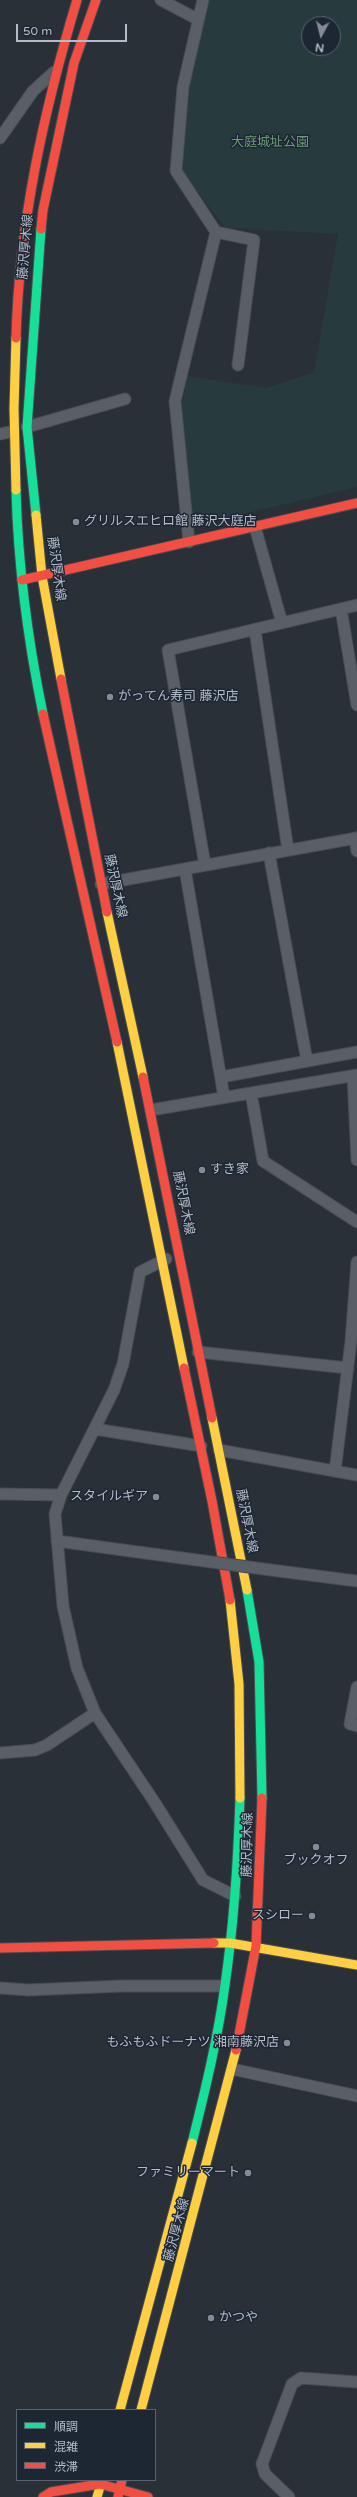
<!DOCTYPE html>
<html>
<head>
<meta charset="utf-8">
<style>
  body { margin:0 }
  #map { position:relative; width:357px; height:2497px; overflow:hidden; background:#2a3038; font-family:"Varela Round","Noto Sans JP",sans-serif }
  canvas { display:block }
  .legend { position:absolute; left:16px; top:2409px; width:140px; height:72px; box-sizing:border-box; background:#1d2633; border:1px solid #59626f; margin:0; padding:5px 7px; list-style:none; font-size:12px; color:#b4bcc9 }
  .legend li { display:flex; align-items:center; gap:8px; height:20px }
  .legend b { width:20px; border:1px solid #59626f }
  .north { position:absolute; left:301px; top:16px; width:40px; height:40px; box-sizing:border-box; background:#1d2633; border:1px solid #59626f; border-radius:50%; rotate:187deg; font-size:11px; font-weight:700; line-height:16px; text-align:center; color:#b4bcc9 }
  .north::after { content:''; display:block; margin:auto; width:14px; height:18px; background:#848b96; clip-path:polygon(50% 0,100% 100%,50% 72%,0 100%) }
  .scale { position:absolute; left:16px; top:24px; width:111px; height:18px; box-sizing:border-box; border:2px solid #b4bcc9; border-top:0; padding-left:5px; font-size:12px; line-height:14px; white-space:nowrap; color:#b4bcc9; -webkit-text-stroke:3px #1d2633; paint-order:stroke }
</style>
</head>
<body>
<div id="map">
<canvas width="357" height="2497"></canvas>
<ul class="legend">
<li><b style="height:5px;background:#16e098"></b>順調</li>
<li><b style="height:5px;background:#ffcf43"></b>混雑</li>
<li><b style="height:5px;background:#f24e42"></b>渋滞</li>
</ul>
<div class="north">N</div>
<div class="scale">50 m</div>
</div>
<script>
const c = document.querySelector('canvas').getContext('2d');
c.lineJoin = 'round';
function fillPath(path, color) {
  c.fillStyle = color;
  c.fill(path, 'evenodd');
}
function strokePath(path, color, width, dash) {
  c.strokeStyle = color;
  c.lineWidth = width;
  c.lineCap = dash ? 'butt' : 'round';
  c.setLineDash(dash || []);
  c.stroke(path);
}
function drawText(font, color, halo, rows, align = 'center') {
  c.font = font + ' "Varela Round","Noto Sans JP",sans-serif';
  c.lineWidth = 3;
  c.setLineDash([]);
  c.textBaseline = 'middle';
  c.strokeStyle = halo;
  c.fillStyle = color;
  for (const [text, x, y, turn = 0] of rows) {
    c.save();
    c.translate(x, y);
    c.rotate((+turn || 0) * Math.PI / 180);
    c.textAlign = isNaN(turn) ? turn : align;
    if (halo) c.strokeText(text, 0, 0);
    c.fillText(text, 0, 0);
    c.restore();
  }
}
fillPath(new Path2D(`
  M210,0h147v487l-160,38 -7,-3 -9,-111 7,-35 78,12 48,-16 24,-138 -113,-6 -43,-57 5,-79 17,-80zM309,24h24v24h-24z`), '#273a3e');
const street = new Path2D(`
  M161,0l36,19
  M0,138l33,-47 21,-19
  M216,232l38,8 -16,125
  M27,427l98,-28
  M0,434l10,-2
  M255,527l27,96
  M189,542l-14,-141 41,-169 -40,-61 7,-84 20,-87
  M341,609l16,96
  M255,630l33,220
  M355,838l2,13
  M269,853l38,208
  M205,865l-37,-215 189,-45
  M185,869l39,228
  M101,884l256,-46
  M353,1076l4,84
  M221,1077l136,-25
  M251,1093l12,68 94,61
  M151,1110l206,-35
  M166,1259l-26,13 -17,92 -9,26 -53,105 -6,19 8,92 14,62 18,45 60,90 48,77 32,16
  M198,1352l150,16
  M95,1429l106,17
  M219,1450l138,25
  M335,1471l16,-130 6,-79
  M0,1494l61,1
  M57,1541l125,17
  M271,1570l86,11
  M357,1687l-7,37 7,2
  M0,1753l35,-3 12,-5 48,-32
  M0,1988l28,2 94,-4h102
  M232,2069l125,27
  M289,2497l-24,-23 -3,-10 30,-80 9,-6 56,4`);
const fast = new Path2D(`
  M16,490c2,75 12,151 27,224
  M36,515l-9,-88 14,-198
  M247,1590l12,72 3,136
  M192,2143c13,-52 26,-105 33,-158 9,-62 13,-125 15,-187`);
const slow = new Path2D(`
  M16,490l-2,-81 2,-71
  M36,515l6,61 19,103
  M107,912l36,165
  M117,1042l67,326
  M212,1418l35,172
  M230,1600l9,84 1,114
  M214,1943h16l127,22
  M120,2410l72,-267
  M141,2410l95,-360
  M97,2497l5,-17`);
const jam = new Path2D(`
  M41,229l2,-19 31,-147 22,-63
  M16,338c3,-115 28,-228 61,-338
  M22,580l335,-77
  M61,679l46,233
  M43,714l74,328
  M143,1077l69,341
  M184,1368l28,133 18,99
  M0,1948l214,-5
  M236,2050l20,-104 6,-148
  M43,2497l8,-5 49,-8 48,13
  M118,2497l4,-17`);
strokePath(street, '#484c53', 13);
strokePath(fast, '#484c53', 11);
strokePath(slow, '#484c53', 11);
strokePath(jam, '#484c53', 11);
strokePath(street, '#5a5e66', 11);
strokePath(fast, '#16e098', 9);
strokePath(slow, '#ffcf43', 9);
strokePath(jam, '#f24e42', 9);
const streetBridge = new Path2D(`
  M182,1558l89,12`);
strokePath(streetBridge, '#484c53', 13, []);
strokePath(streetBridge, '#5a5e66', 11);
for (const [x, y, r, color] of [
  [76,522,4,"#848b96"],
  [110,697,4,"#848b96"],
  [202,1170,4,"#848b96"],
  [156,1497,4,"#848b96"],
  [316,1847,4,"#848b96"],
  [312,1916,4,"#848b96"],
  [287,2043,4,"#848b96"],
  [248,2173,4,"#848b96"],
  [211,2318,4,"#848b96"]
]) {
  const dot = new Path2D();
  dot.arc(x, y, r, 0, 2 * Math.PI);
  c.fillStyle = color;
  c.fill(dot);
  strokePath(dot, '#1d2633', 1.5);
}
drawText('13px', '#6b9a76', '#1d2633', [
  ["大庭城址公園",270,143]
]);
drawText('13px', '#b4bcc9', '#1d2633', [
  ["藤沢厚木線",26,247,-85],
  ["藤沢厚木線",56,569,82],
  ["藤沢厚木線",115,886,78],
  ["藤沢厚木線",183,1203,79],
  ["藤沢厚木線",246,1521,79],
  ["藤沢厚木線",248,1845,-89],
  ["藤沢厚木線",177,2230,-75]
]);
drawText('13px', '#b4bcc9', '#1d2633', [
  ["グリルスエヒロ館 藤沢大庭店",84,522],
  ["がってん寿司 藤沢店",118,697],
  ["すき家",210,1170],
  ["スタイルギア",148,1497,"right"],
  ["ブックオフ",316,1861,"center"],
  ["スシロー",304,1916,"right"],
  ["もふもふドーナツ 湘南藤沢店",279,2043,"right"],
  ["ファミリーマート",240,2173,"right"],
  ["かつや",219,2318]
], 'left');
</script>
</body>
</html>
